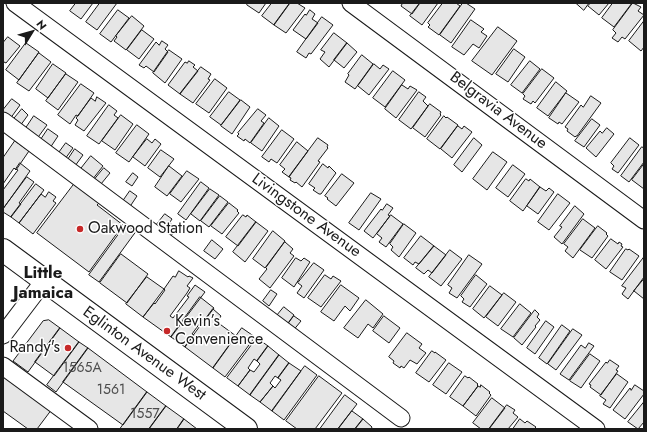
<!DOCTYPE html>
<html>
<head>
<meta charset="utf-8">
<style>
  body { margin:0 }
  #map { position:relative; width:647px; height:432px; overflow:hidden; background:#fff; font-family:Jost,sans-serif }
  canvas { display:block }
  .frame { position:absolute; inset:0; border:4px solid #1a1a1a; pointer-events:none }
  .north { position:absolute; left:12px; top:12px; width:40px; height:40px; -webkit-text-stroke:3px #fff; paint-order:stroke; rotate:53deg; font-size:11px; font-weight:700; line-height:16px; text-align:center; color:#1a1a1a }
  .north::after { content:''; display:block; margin:auto; width:14px; height:18px; background:#1a1a1a; clip-path:polygon(50% 0,100% 100%,50% 72%,0 100%) }
</style>
</head>
<body>
<div id="map">
<canvas width="647" height="432"></canvas>
<div class="frame"></div>
<div class="north">N</div>
</div>
<script>
const c = document.querySelector('canvas').getContext('2d');
c.lineJoin = 'round';
function fillPath(path, color) {
  c.fillStyle = color;
  c.fill(path, 'evenodd');
}
function strokePath(path, color, width, dash) {
  c.strokeStyle = color;
  c.lineWidth = width;
  c.lineCap = dash ? 'butt' : 'round';
  c.setLineDash(dash || []);
  c.stroke(path);
}
function drawText(font, color, halo, rows, align = 'center') {
  c.font = font + ' Jost,sans-serif';
  c.lineWidth = 3;
  c.setLineDash([]);
  c.textBaseline = 'middle';
  c.strokeStyle = halo;
  c.fillStyle = color;
  for (const [text, x, y, turn = 0] of rows) {
    c.save();
    c.translate(x, y);
    c.rotate((+turn || 0) * Math.PI / 180);
    c.textAlign = isNaN(turn) ? turn : align;
    if (halo) c.strokeText(text, 0, 0);
    c.fillText(text, 0, 0);
    c.restore();
  }
}
const building = new Path2D(`
  M76,3h17l-12,16 -11,-8z
  M100,3h17l-20,27 -11,-8z
  M248,3h18l-7,10 -12,-8z
  M272,3h18l-16,22 -12,-9z
  M290,3h7l8,5 -19,25 -12,-8z
  M400,3h20l-8,11 -11,-8 1,-2z
  M420,3h18l-16,22 -12,-9z
  M443,3h13l4,3 -21,29 -11,-8 2,-2 -2,-2z
  M463,3h3l9,6 -24,34 -11,-8z
  M576,3h13l-5,7z
  M591,3h18l-10,12 -11,-9z
  M613,3h19l-18,24 -12,-9z
  M633,3l8,4 -3,4 6,4 -19,24 -3,-2 -4,5 -6,-4 4,-5 -3,-3z
  M118,10l11,8 -18,24 -11,-8z
  M310,10l5,4 -3,5 6,4 -12,16 -13,-9 12,-16 1,1z
  M132,16l12,10 -18,24 -12,-9 3,-4 -1,-1z
  M322,17l11,8 -22,29 -2,-1 -3,5 -9,-6z
  M471,20l13,9 -3,3 6,4 -8,12 -6,-4 -9,11 -12,-8z
  M644,21v26l-3,4 -12,-10z
  M498,27l19,14 -25,34 -20,-14z
  M142,30l12,9 -15,20 -12,-9z
  M334,33l13,10 -18,24 -9,-8 5,-7 -4,-2z
  M8,37l12,9 -14,17 -2,-1 -1,1v-20z
  M162,41l6,4 -3,4 3,3 -14,20 -8,-6 -2,2 -5,-3 17,-23 3,3z
  M26,43l13,9 -20,28 -13,-10z
  M347,43l10,9 -13,16 -10,-8z
  M514,49l11,8 -17,25 -12,-8z
  M169,50l13,9 -17,24 -12,-10z
  M39,53l12,9 -22,29 -12,-8z
  M362,55l11,9 -18,25 -10,-7 4,-7 -1,-1z
  M189,61l6,4 -2,2 5,4 -18,23 -12,-9 17,-23 2,1z
  M530,61l10,8 -18,24 -11,-8z
  M53,64l13,9 -18,25 -12,-9z
  M374,64l6,5 3,-4 6,4 -20,26 -11,-9z
  M201,67l10,7 -3,5 2,1 -17,23 -13,-9z
  M542,69l12,9 -19,25 -2,-2 -2,3 -8,-5 2,-3 -2,-2z
  M393,71l12,9 -20,27 -12,-9z
  M66,74l12,8 -20,28 -12,-9z
  M215,79l12,9 -18,25 -13,-9z
  M556,82l11,9 -19,25 -11,-8z
  M81,84l13,9 -16,23 -2,-1 -6,9 -12,-9z
  M402,85l6,4 2,-3 7,4 -21,28 -11,-9z
  M229,92l11,8 -19,25 -11,-8z
  M419,92l7,5 -3,4 5,5 -17,23 -12,-9z
  M566,93l13,9 -17,22 -3,-2 -1,2 -9,-6z
  M591,96l10,7 -24,33h-1l-1,1 -8,-6 1,-2 -3,-2 16,-22 2,2z
  M97,97l9,6 -22,28 -9,-6 3,-5 -2,-2 15,-20 4,3z
  M12,99l8,6 -10,14 -7,-5v-4z
  M241,100l9,7 -18,27 -11,-8z
  M430,104l11,8 -1,2 1,1 -16,22 -12,-9z
  M109,105l8,6 -3,4 4,3 -19,26 -12,-8z
  M22,109l6,6 -8,11 -7,-6z
  M258,109l8,6 -5,6 3,2 -14,20 -5,-4 -1,2 -7,-5 2,-2 -1,-1z
  M121,115l12,9 -18,26 -13,-9z
  M34,116l13,9 -11,15 -12,-9z
  M444,116l2,2 1,-1 11,8 -18,24 -13,-10z
  M269,118l10,8 -17,25 -11,-8z
  M592,119l8,6 -16,22 -9,-6z
  M137,125l12,9 -20,28 -13,-9z
  M458,126l4,3 2,-3 8,6 -20,26 -11,-9z
  M607,128l7,6 -18,23 -10,-9 14,-17 2,2z
  M48,129l10,7 -8,12 -10,-7z
  M282,130l12,9 -17,24 -6,-4 -2,3 -7,-5z
  M318,138l10,7 -1,2 1,1 -10,13 2,1 -18,25 -6,-5 -1,1 -5,-3 1,-2 -2,-1z
  M474,138l8,7 -20,27 -8,-7z
  M630,138l9,7 -21,28 -6,-4 2,-3 -3,-3z
  M147,139l5,4 3,-4 6,5 -16,22 -12,-9z
  M15,141l14,10 -13,19 -2,-2 -11,16v-26z
  M297,142l11,9 -19,26 -7,-5 3,-3 -5,-4z
  M66,143l7,5 -8,11 -7,-5z
  M642,147l2,1v14l-15,20 -8,-6z
  M75,149l8,6 -8,11 -8,-5z
  M161,150l13,9 -14,18 -12,-9z
  M493,152l14,10 -20,28 -14,-11z
  M91,156l12,10 -11,14 -12,-10z
  M20,163l10,8 -27,38v-19l15,-20 -2,-1z
  M323,164l5,4 1,-2 7,7 -15,21h-2l-6,-4 2,-2 -6,-4z
  M644,164v25l-12,-9z
  M513,165l12,9 -17,23 -12,-9z
  M169,166l13,10 -15,20 -12,-9z
  M104,168l6,5 -9,11 -6,-5z
  M187,171l12,8 -18,23 -11,-8z
  M133,173l5,4 -6,9 -6,-4z
  M342,174l12,9 -18,23 -9,-7 1,-1 -3,-2z
  M27,177l7,5 -15,21 2,1 -10,13 -8,-5v-3z
  M526,179l3,2 1,-2 10,8 -17,24 -13,-10z
  M201,182l8,6 -23,32 -8,-6z
  M75,183l25,19 -3,3 26,20 -34,47 -52,-39z
  M36,184l8,6 -25,33 -8,-6z
  M540,187l6,4 3,-3 5,4 -16,22 -11,-8z
  M210,189l9,6 -19,26 -9,-7z
  M130,191l7,5 -8,12 -8,-4z
  M49,192l7,5 -3,4 3,2 -23,31 -14,-11 22,-29 4,3z
  M371,193l10,6 -22,31 -10,-7z
  M558,194l12,9 -21,27 -11,-8z
  M220,196l8,6 -19,25 -8,-6z
  M229,203l9,7 -1,1 2,2 -17,21 -11,-8z
  M387,204l6,4 -5,7 2,1 -17,22 -9,-7 17,-22 1,1z
  M575,206l9,8 -22,30 -8,-7 8,-10 -2,-1z
  M165,214l7,5 -11,17 -7,-8z
  M243,215l3,2 1,-2 9,7 -18,24 -12,-9z
  M391,215l12,9 -17,23 -7,-5 3,-4 -5,-4z
  M583,219l12,9 -22,30 -8,-7 3,-4 -4,-3z
  M256,222l12,9 -23,31 -12,-10z
  M127,223l10,7 -38,52 -10,-7z
  M171,224l6,5 -10,11 -6,-5z
  M404,224l12,9 -17,24 -8,-7 2,-3 -3,-3z
  M598,226l9,7 -1,1 2,2 -16,22 -12,-8z
  M273,231l12,10 -20,27 -12,-9z
  M421,236l13,10 -15,18 -4,-2 -2,3 -9,-7z
  M611,239l7,5 1,-2 3,2 -1,2 2,1 -17,22 -11,-9z
  M212,240l11,9 -8,10 -11,-8z
  M285,242l8,7 -3,4 4,3 -24,32 -11,-9 8,-10 -1,-1z
  M434,246l12,9 -14,18 -4,-3 -4,4 -8,-6z
  M626,249l2,1 1,-1 10,7 -17,24 -12,-8z
  M450,250l12,9 -21,27 -12,-9z
  M121,254l27,20 -21,29 -27,-20z
  M469,255l13,9 -25,34 -8,-5 3,-5 -4,-3z
  M644,257v20l-16,22 -6,-5 4,-6 -4,-2z
  M296,258l5,3 3,-3 6,4 -16,25 -12,-9z
  M314,263l10,7 -20,28 -7,-5 5,-7 -4,-3z
  M179,271l9,6 1,-1 4,2 -6,8 3,2 -3,5 -17,23 3,2 16,-21 -2,-1 8,-11 10,7 -34,45 -28,-20 11,-14 1,1 10,-14 -1,-1 9,-13 2,1z
  M325,275l6,4 2,-3 8,5 -20,26 -13,-9z
  M476,275l11,9 -17,23 -8,-5 2,-3 -3,-3z
  M147,277l17,12 -21,28 -17,-13z
  M644,279v20l-10,-8z
  M341,285l18,13 -9,13 -5,-5 -11,15 -13,-9z
  M490,286l12,9 -18,23 -11,-9z
  M271,290l6,4 -8,12 -6,-5z
  M504,293l12,9 -18,24 -12,-9z
  M200,297l14,11 -9,12 -2,-1 -11,15 2,1 -9,12 -14,-10z
  M366,300l17,14 -10,14 -5,-4 -10,14 -14,-10z
  M520,304l11,9 -18,24 -12,-8z
  M284,307l10,8 -9,12 -10,-9z
  M213,309l8,7 -4,6 19,14 -23,32 -28,-21z
  M535,310l4,4 -2,3 3,3 -5,6 1,1 -14,18 -8,-7z
  M294,316l7,5 -9,11 -6,-5z
  M384,316l16,12 -11,15 -16,-12z
  M49,320l11,8 -32,44 -15,-11 30,-40z
  M546,321l8,6 -19,27 -8,-6z
  M562,325l8,6 -23,33 -8,-6z
  M60,328l19,14 -25,34 -19,-14z
  M242,328l13,9 -30,40 -12,-9z
  M573,329l9,6 -26,35 -8,-6z
  M407,333l15,11 -3,4 7,5 -9,11 -7,-4 -6,8 -3,-2 -1,2 -7,-5 1,-2 -5,-4z
  M257,338l11,8 -11,15 -3,-2 -6,9 2,2 -12,16 -11,-8z
  M79,342l9,6 -32,44 -9,-7z
  M589,343l5,3 -25,34 -9,-6 21,-29 4,3z
  M268,346l11,9 -29,40 -12,-9 12,-16 4,2 6,-8 -3,-3z
  M88,348l59,44 -24,33 -60,-43z
  M432,351l3,2v-1l11,8 -17,22 -13,-9z
  M590,354l10,7 -19,27 -11,-7z
  M279,355l10,8 -11,15 -3,-2 -5,7 3,3 -13,16 -10,-7z
  M610,360l9,6 -3,4 2,1 -17,24 -11,-8 1,-2 -2,-1 17,-22 1,1z
  M289,363l12,8 -29,40 -12,-9 13,-16 2,2 6,-8 -3,-2z
  M449,363l13,9 -16,22 -13,-9z
  M305,366l12,9 -33,45 -12,-9z
  M617,374l11,8 -18,26 -7,-4 3,-4 -6,-4z
  M3,376l49,33 -15,20h-9l-25,-18z
  M319,376l23,17 -27,36h-18l-11,-8z
  M465,376l3,2 1,-1 9,7 -1,1 1,1 -15,20 -13,-9z
  M481,385l9,7 -1,1 2,2 -15,21 -13,-10 15,-20 2,1z
  M635,385l9,6v3l-19,25 -12,-9 17,-22 1,2z
  M147,392l19,14 -17,23h-29z
  M345,395l12,9 -19,25h-18z
  M492,398l13,10 -16,21h-8l-8,-6z
  M644,402v20l-6,7 -10,-7z
  M507,405l8,5 -2,3 5,4 -10,12h-19z
  M166,406l18,13 -7,10h-28z
  M352,411l11,8 -8,10h-17z
  M184,419l13,10h-20z
  M363,419l9,8 -1,2h-16z
  M520,419l5,4 2,-2 9,6 -2,2h-21z`);
fillPath(building, '#e6e6e6');
strokePath(building, '#1a1a1a', 1);
const minor = new Path2D(`
  M15,3l581,426
  M351,3l293,217
  M3,121l398,297
  M3,335l41,-54
  M3,366l86,63`);
const major = new Path2D(`
  M3,250l243,179`);
strokePath(minor, '#1a1a1a', 19);
strokePath(major, '#1a1a1a', 24);
strokePath(minor, '#fff', 17);
strokePath(major, '#fff', 22);
for (const [x, y, r, color] of [
  [80,229,4,"#c62828"],
  [167,331,4,"#c62828"],
  [68,348,4,"#c62828"]
]) {
  const dot = new Path2D();
  dot.arc(x, y, r, 0, 2 * Math.PI);
  c.fillStyle = color;
  c.fill(dot);
  strokePath(dot, '#fff', 1.5);
}
drawText('14px', '#4d4d4d', null, [
  ["1565A",82,369],
  ["1561",111,391],
  ["1557",145,415]
]);
drawText('16px', '#1a1a1a', '#fff', [
  ["Belgravia Avenue",498,111,37],
  ["Livingstone Avenue",306,216,36],
  ["Eglinton Avenue West",144,354,36]
]);
drawText('16px', '#1a1a1a', '#fff', [
  ["Oakwood Station",88,229],
  ["Kevin’s",175,322],
  ["Convenience",175,340],
  ["Randy's",60,348,"right"]
], 'left');
drawText('bold 17px', '#1a1a1a', '#fff', [
  ["Little",43,274],
  ["Jamaica",43,294]
]);
</script>
</body>
</html>
